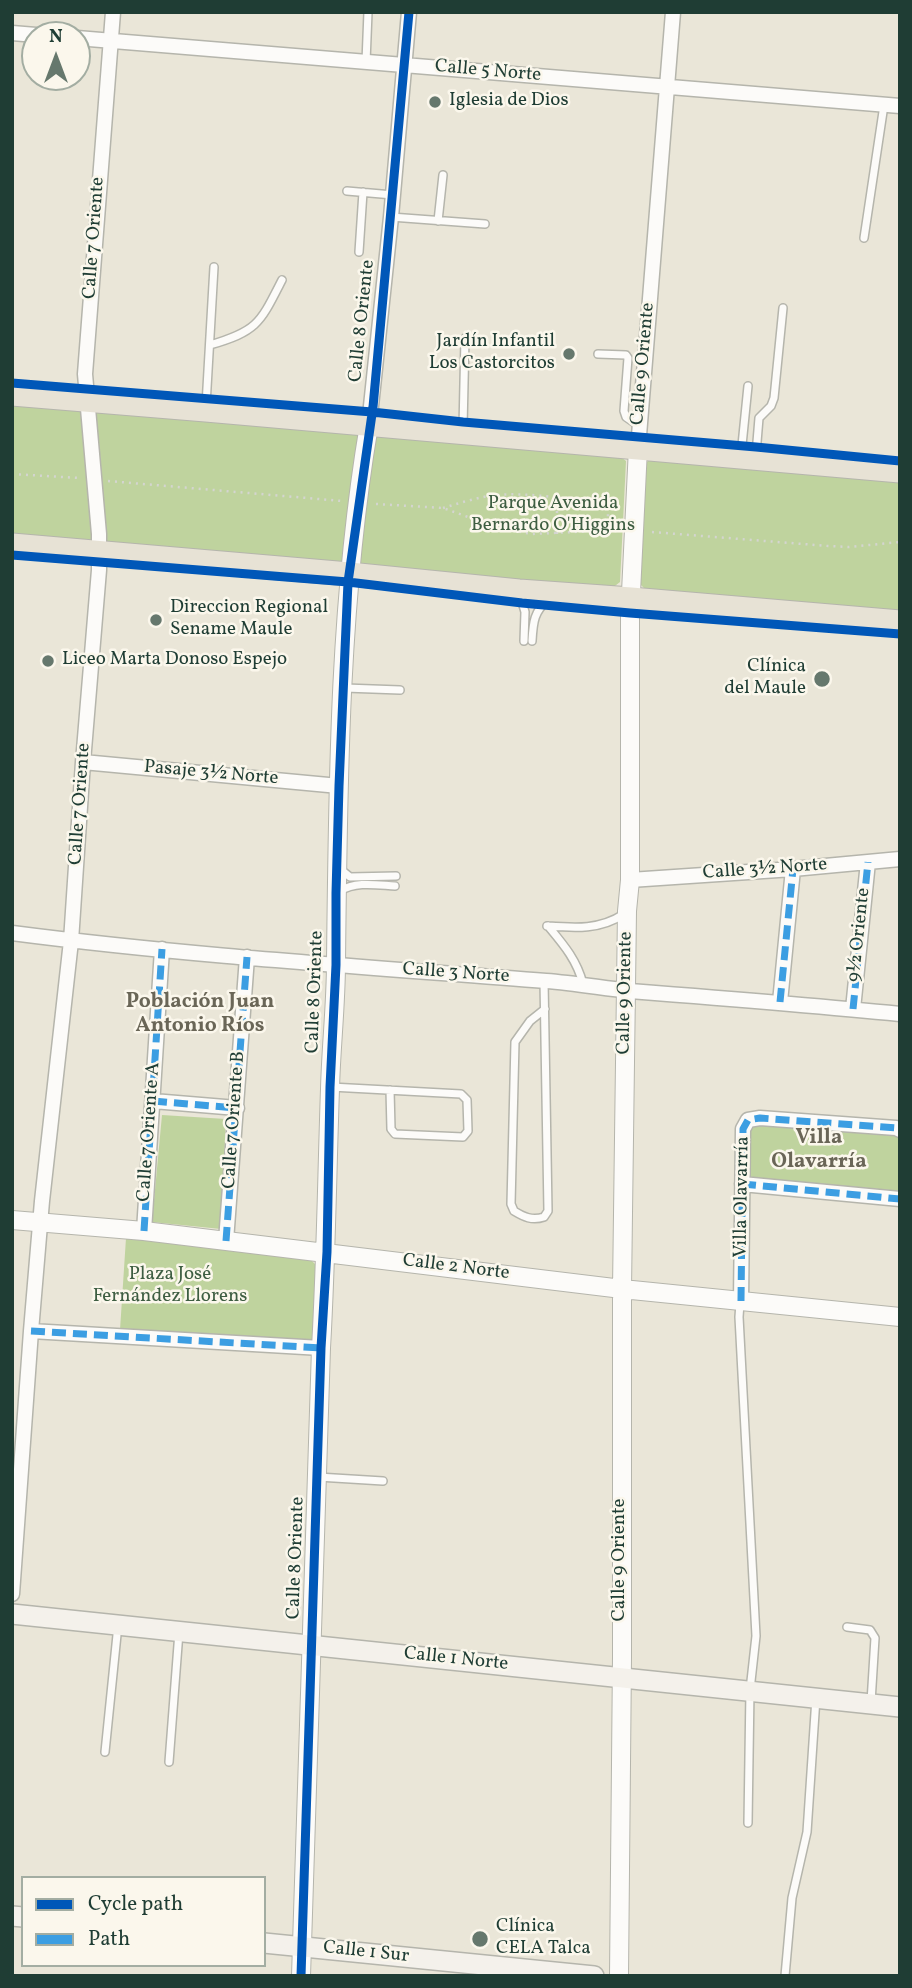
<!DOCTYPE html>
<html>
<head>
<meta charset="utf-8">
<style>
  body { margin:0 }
  #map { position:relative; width:912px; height:1988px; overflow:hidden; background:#eae6d8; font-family:Vollkorn,serif }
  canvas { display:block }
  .frame { position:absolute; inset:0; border:14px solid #1f3d34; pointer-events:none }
  .legend { position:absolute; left:21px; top:1876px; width:245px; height:91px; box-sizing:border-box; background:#fbf7ec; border:2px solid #a3ada2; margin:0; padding:9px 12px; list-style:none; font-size:21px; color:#1f3d34 }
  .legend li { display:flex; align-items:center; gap:14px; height:35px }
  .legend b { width:35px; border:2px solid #a3ada2 }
  .north { position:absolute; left:21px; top:21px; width:70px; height:70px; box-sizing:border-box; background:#fbf7ec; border:2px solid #a3ada2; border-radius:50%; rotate:0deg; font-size:19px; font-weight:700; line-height:28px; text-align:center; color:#1f3d34 }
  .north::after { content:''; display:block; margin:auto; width:24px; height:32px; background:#66786d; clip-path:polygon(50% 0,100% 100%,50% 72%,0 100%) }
</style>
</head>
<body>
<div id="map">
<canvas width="912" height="1988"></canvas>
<div class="frame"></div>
<ul class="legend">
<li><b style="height:9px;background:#0057b8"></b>Cycle path</li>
<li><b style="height:9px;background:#3c9ee2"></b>Path</li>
</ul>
<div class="north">N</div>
</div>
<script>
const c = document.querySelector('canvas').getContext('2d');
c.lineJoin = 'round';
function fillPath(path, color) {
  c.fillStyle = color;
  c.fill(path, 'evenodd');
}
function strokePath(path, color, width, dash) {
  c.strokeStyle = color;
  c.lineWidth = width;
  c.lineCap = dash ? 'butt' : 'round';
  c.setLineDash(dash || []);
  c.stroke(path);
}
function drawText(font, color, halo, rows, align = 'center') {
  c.font = font + ' Vollkorn,serif';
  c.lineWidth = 5;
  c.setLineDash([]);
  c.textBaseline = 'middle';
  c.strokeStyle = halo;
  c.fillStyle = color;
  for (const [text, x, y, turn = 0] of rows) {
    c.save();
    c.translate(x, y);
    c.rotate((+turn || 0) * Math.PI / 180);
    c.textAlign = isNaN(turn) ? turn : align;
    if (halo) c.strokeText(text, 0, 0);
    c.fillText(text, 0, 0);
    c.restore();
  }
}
fillPath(new Path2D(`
  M12,402l605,52 9,7 -6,121 -9,7 -599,-53z
  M652,457l248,23v133l-251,-20 -9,-9 5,-120z
  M162,1115l64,4 -5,110 -69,-7z
  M750,1124l150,10v57l-152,-14z
  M126,1238l181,18 9,9v75l-196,-10z`), '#bfd39e');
const service = new Path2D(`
  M366,62l2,-50
  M347,191l46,4
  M391,217l94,7
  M438,221l5,-46
  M864,238l20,-133
  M359,252l4,-60
  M210,345c48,-14 50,-22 72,-65
  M598,354l28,1 2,3 -4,53 2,6 13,9
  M206,405l8,-138
  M463,428l2,-90
  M756,454l3,-36 12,-12 3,-8 9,-90
  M741,455l7,-69
  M520,595l5,17 -1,29
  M532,641c1,-19 2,-30 17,-42
  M345,688l55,2
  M340,869l10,8 46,-1
  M340,891c16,-10 37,-6 55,-5
  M547,926c28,2 53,4 77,-12
  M548,926c15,18 29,34 35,58
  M544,981l4,230 -4,6c-12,4 -20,0 -30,-6l-3,-7 4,-162 15,-21 15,-12
  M331,1087l130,7 6,6 1,31 -5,6 -68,-3 -4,-5 -1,-39
  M740,1303l-1,14 17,319 -6,54 -2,133
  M318,1477l65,4
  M847,1627l23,3 5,8 -4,64
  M105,1752l13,-127
  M169,1762l10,-130
  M785,1976l7,-78 15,-66 9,-134`);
const minor = new Path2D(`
  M12,33l24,2
  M77,38l823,68
  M369,425l22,-208 18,-205
  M638,448l35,-436
  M83,762l256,24
  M630,880l163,-11 107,-10
  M12,933c177,23 356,34 534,48 28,2 56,7 84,10 90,7 180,14 270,23
  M780,1002l13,-133
  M853,1009l15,-147
  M153,1101l84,7
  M742,1184l158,15
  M144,1231l18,-282
  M226,1241l21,-284
  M741,1301l2,-172 5,-9 12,-2 136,10 4,2
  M31,1331l290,17
  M12,1594l19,-263 11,-130 29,-260 12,-179 16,-192v-36l-14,-160 28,-362`);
const tertiary = new Path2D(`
  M12,1220l132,11 478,58 278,28
  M301,1976l20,-628c5,-86 6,-173 9,-259 1,-42 6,-84 6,-127 2,-179 3,-360 33,-537
  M619,1976l3,-319v-368l5,-378 3,-31v-267l8,-165`);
const secondary = new Path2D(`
  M12,1614l888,93
  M12,1916l11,1
  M264,1943l330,33`);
const primary = new Path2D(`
  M12,394l194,16 694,61
  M12,545l337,29 170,17 112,8 269,23`);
strokePath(service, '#b5b5ac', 10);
strokePath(minor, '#b5b5ac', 17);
strokePath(tertiary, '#b5b5ac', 20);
strokePath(secondary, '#b5b5ac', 22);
strokePath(primary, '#b5b5ac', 25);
strokePath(new Path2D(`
  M12,474l68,4
  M108,481l234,20
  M376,504l67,4 53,19 35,7 86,-4
  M443,508c17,-5 35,-11 53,-13 36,-3 74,5 109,9l3,7v19
  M652,532l176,14 21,1 51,-5
  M557,534v-35`), '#d4d5d0', 2.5, [2, 5]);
strokePath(service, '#fcfbf9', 7);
strokePath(minor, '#fcfbf9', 14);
strokePath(tertiary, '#fcfbf9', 18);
strokePath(secondary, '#f4f1eb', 19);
strokePath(primary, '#e7e2d5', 23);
strokePath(new Path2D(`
  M780,1002l13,-133
  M853,1009l15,-147
  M153,1101l84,7
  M742,1184l158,15
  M144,1231l18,-282
  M226,1241l21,-284
  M741,1301l2,-172 5,-9 12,-2 136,10 4,2
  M31,1331l290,17`), '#3c9ee2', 7, [14, 7]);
strokePath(new Path2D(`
  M12,383l360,29 91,10 293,25 144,14
  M12,555l336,27 174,21 108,10 270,21
  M301,1976l20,-628 6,-96 3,-165 6,-122v-72l3,-107 9,-204 25,-175 36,-395`), '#0057b8', 9);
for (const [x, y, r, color] of [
  [435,102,7,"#66786d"],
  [569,354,7,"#66786d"],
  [156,620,7,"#66786d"],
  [48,661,7,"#66786d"],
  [822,679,9,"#66786d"],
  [480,1939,9,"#66786d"]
]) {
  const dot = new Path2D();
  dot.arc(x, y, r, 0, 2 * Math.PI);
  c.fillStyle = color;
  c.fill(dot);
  strokePath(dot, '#fbf7ec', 2.5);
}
drawText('19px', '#1f3d34', '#fbf7ec', [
  ["Calle 5 Norte",488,72,5],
  ["Calle 7 Oriente",95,238,-86],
  ["Calle 8 Oriente",363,321,-84],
  ["Calle 9 Oriente",644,364,-85],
  ["Pasaje 3½ Norte",211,774,5],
  ["Calle 7 Oriente",81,804,-86],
  ["Calle 3½ Norte",765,870,-4],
  ["9½ Oriente",860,935,-84],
  ["Calle 3 Norte",456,974,4],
  ["Calle 8 Oriente",316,992,-88],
  ["Calle 9 Oriente",626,993,-89],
  ["Calle 7 Oriente B",235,1120,-86],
  ["Calle 7 Oriente A",150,1132,-86],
  ["Villa Olavarría",743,1197,-89],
  ["Calle 2 Norte",456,1268,7],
  ["Calle 8 Oriente",297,1558,-88],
  ["Calle 9 Oriente",621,1560,-90],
  ["Calle 1 Norte",456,1660,6],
  ["Calle 1 Sur",366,1953,6]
]);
drawText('19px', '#1f3d34', '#fbf7ec', [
  ["Iglesia de Dios",449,102],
  ["Jardín Infantil",555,343,"right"],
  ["Los Castorcitos",555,365,"right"],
  ["Direccion Regional",170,609],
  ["Sename Maule",170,631],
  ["Liceo Marta Donoso Espejo",62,661],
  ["Clínica",806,668,"right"],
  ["del Maule",806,690,"right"],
  ["Clínica",496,1928],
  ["CELA Talca",496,1950]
], 'left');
drawText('19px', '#3e5e42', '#fbf7ec', [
  ["Parque Avenida",553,505],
  ["Bernardo O'Higgins",553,527],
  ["Plaza José",170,1276],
  ["Fernández Llorens",170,1298]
]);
drawText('bold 21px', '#6a6657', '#fbf7ec', [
  ["Población Juan",200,1003],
  ["Antonio Ríos",200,1027],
  ["Villa",819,1139],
  ["Olavarría",819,1163]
]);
</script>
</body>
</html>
